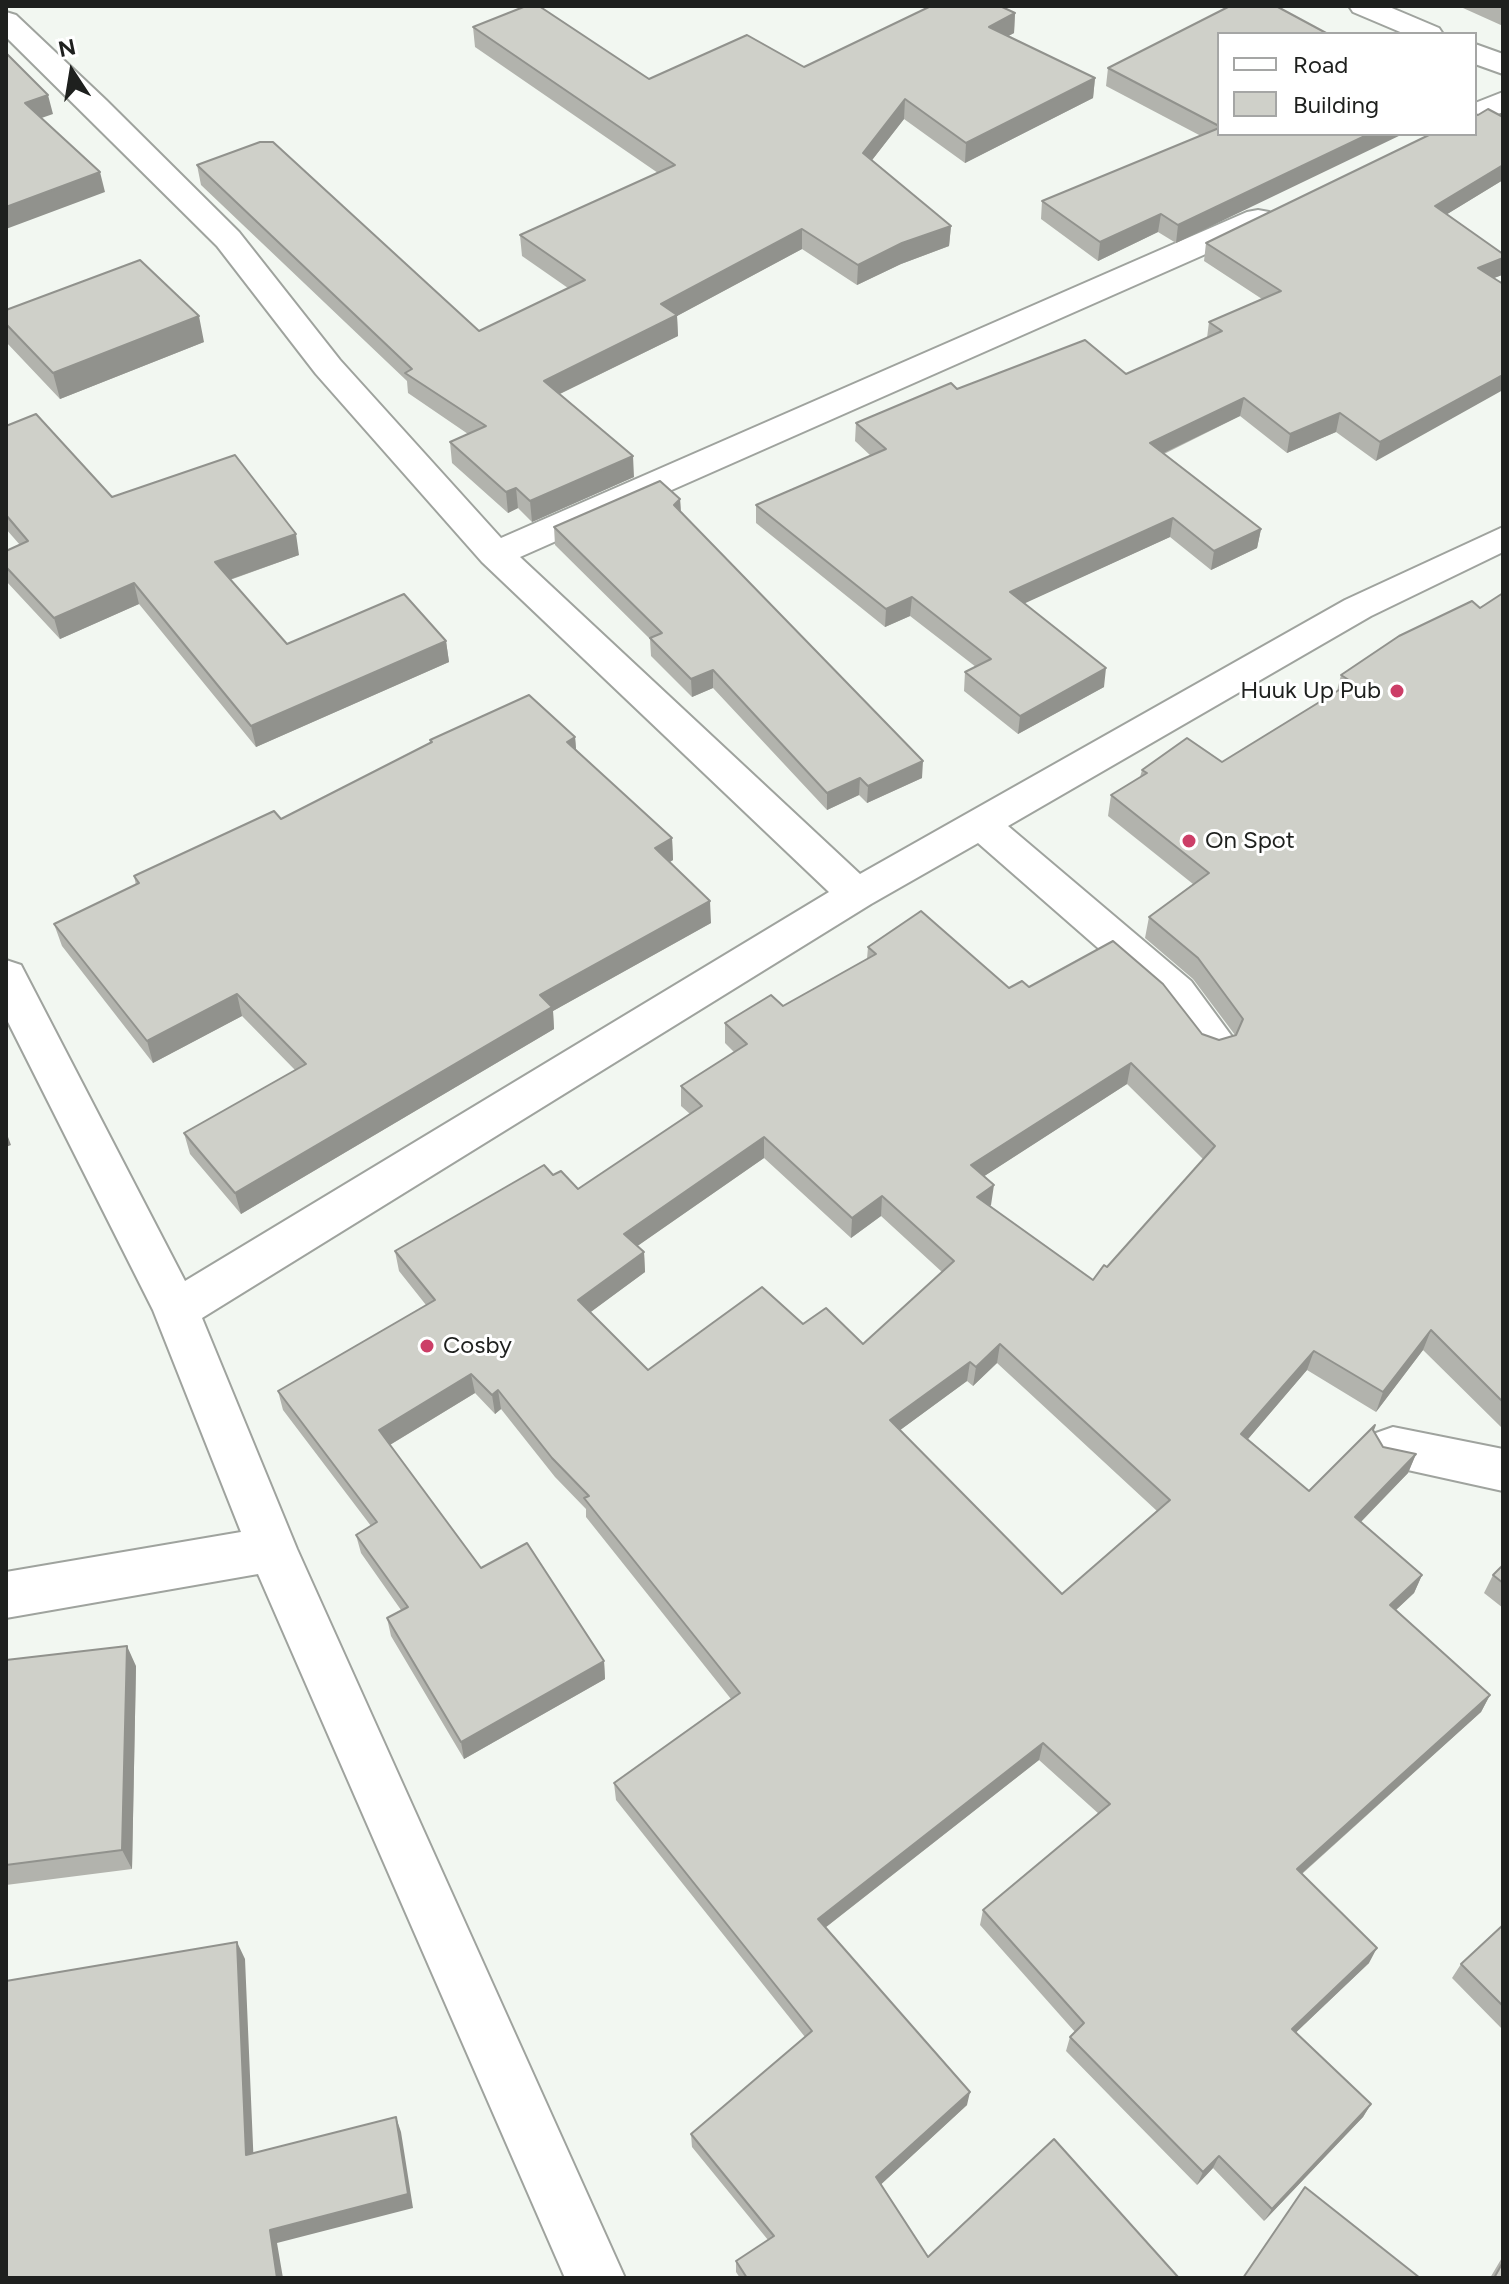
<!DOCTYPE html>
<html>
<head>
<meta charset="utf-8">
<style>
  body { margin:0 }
  #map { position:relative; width:1509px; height:2284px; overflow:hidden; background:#f2f7f1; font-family:Figtree,sans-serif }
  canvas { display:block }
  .frame { position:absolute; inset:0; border:8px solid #1e201e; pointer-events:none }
  .legend { position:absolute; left:1217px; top:32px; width:260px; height:104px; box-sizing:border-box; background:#fff; border:2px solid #a5a6a5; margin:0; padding:10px 14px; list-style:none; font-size:24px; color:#1e201e }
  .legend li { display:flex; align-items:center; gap:16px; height:40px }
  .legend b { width:40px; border:2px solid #a5a6a5 }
  .north { position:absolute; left:32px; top:32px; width:80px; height:80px; -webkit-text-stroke:6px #fff; paint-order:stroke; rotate:348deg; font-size:22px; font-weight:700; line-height:32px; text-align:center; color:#1e201e }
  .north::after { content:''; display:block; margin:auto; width:28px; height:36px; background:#1e201e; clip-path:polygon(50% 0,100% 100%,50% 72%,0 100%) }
</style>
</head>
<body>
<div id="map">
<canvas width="1509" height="2284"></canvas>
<div class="frame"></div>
<ul class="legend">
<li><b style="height:10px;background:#fff"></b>Road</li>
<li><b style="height:22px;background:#cfd0c9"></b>Building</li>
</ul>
<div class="north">N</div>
</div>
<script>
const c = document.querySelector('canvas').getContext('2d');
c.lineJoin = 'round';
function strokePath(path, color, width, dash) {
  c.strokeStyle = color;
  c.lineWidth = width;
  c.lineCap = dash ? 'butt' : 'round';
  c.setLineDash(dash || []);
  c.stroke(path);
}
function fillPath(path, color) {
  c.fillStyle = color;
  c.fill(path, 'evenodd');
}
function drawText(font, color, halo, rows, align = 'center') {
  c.font = font + ' Figtree,sans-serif';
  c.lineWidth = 6;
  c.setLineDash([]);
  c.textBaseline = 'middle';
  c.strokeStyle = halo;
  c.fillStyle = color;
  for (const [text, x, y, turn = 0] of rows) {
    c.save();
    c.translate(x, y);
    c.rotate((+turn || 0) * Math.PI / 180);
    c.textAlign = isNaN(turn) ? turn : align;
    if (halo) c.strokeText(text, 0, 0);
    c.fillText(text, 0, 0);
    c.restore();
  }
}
const minor = new Path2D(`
  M1349,6h38l52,22 4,6h-38l-52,-22z
  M6,12l10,3 90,85 133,132 101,128 161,178 746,-326 11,-2 11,2 5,7 -5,7 -749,331 340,317 485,-274 158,-73v25l-132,64 -363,210 183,155 45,61 -6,11 -15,5 -15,-5 -39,-50 -183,-160 -107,61 -669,414 95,231 328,729h-60l-307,-704 -252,44v-46l235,-40 -88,-222 -147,-292v-58l15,5 164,316 644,-389 -347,-330 -166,-188 -99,-128 -211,-209z
  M1475,44l28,10v20l-28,-10z
  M1503,92v20l-28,11v-20z
  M1393,1427l110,22v42l-127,-28 -7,-15 7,-15z`);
strokePath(minor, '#9fa39e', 4);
fillPath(minor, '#fff');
fillPath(new Path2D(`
  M1464,6h39v20l-40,-18z
  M1015,13l-1,20 -6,3 87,42 -2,20 -128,65 -61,-44 -32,41 79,66 -2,20 -48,18 -44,21 -55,-36 -125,67 1,20 -118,58 74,83 -102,45 -14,-14 -10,5 -56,-50 -2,-21 18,-8 -60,-41 -1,-12 -206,-196 -4,-20 282,166 89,-43 -46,-32 -2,-21 138,-62 -183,-126 -2,-20 176,52 155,-12z
  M1219,34v100l-43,109 -18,-11 -60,29 -57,-42 1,-18 159,-65 -95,-50 2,-18z
  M1478,115l25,2v63l-56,34 56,40 -1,21 -8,3 -118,183 -40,-29 -49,21 -47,-37 -76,38 97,75 -4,19 -46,22 -41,-33 -146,66 80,84 -86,47 -54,-43 1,-19 11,-5 -66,-51 -25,11 -129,-104v-18l115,-49 -16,-15 1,-18 101,-34 169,-15 81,-36 2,-16 53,-23 -58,-38 2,-18z
  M6,310l198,32 -144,57 -54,-57z
  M6,426l106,71 187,58 -69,25 57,64 159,-3 3,21 -193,85 -117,-143 -79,35 -54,-58v-30l14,-6 -14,-16z
  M680,499l1,13 241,266 -55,25 -8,-8 -32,15 -114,-122 -21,9 -41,-41 -1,-17 -95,-94 -1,-18z
  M1503,593v836l-80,-79 -47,62 -69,-42 -59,69 61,52 64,-61 10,17 33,7 -8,19 -47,49 61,53 -8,18 -18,17 94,85 -9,17 -179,162 67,89 -73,69 75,72 -8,13 -99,104 -51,-53 -16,17 -131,-134 4,-14 5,-5 -95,-107 3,-15 116,-96 -60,-54 -214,168 142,177 -86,79 47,73 250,21h-438l-4,-6v-11l32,-21 -76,-93 -1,-13 114,-97 -189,-237 -2,-17 117,-84 -145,-182v-8l-31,-32 -54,-68 -6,5 -20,-21 -85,52 91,123 123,93 1,18 -141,80 -73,-123 -4,-18 14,-8 -40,-57 -5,-18 15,-9 -88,-116 -5,-19 148,-86 -27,-34 -4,-20 158,-76 25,14 112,-75 -9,-8v-20l53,-34 -9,-9v-20l58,-17 84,-47 1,-12 141,41 20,-1 173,47 17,6 16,-5 -42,-56 -48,-41 4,-21 44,-33 -85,-68 3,-21 29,-18 2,-7 80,-8 115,-71 4,-16 139,-67zM1127,1084l76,75 -96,108 -14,13 -103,-74 1,-1 -7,-29zM764,1158l87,80 30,-22 61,56 -79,72 -60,-20 -155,46 -58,-58 55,-40 -1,-20 -7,-6zM997,1363l160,148 -95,83 -162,-164 67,-49 6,5z
  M575,737l1,13 96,88 1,22 -3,2 41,61 -158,88 1,18 -313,185 -51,-60 -6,-21 111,-63 -53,-54 -89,47 -91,-117 -8,-22 82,-39 -2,-9 147,-57 150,-77 -1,-2z
  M1503,1565v43l-19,-15 9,-18z
  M6,1660l130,6 -4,203 -126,16z
  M1503,1925v105l-51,-52 9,-14z
  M1503,2256v22h-13z`), '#b2b3ad');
fillPath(new Path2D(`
  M1015,13l-1,20 -26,14 1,-20z
  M1095,78l-2,20 -128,65 1,-20z
  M48,95l5,19 -23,8 -5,-19z
  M905,99l-1,20 -42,54 1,-20z
  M1369,134h34l-227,109 2,-18z
  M1503,165v15l-72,44 4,-18z
  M100,172l5,20 -99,37v-22z
  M1161,214l-3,18 -60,29 2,-19z
  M951,226l-2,20 -48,18 -44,21 1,-20 44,-22z
  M802,229v20l-125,67 1,20 -133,65 -1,-20 117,-77z
  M1503,258l-1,17 -29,11 5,-18z
  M199,316l5,26 -144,57 -7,-26z
  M1503,375v15l-127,71 4,-19z
  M1244,398l-4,18 -93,45 3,-18z
  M1340,413l-4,19 -49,21 3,-19z
  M633,456l1,21 -102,45 -2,-21z
  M516,488l2,20 -10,5 -2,-21z
  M680,499l1,17 -7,-11z
  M1173,518l-3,19 -162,74 2,-19z
  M1261,529l-4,19 -46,22 3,-19z
  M296,534l3,21 -79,28 -5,-21z
  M134,583l5,21 -79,35 -6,-21z
  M912,597l-2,19 -25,11 1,-18z
  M446,641l3,21 -193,85 -5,-21z
  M1106,668l-2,19 -86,47 2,-18z
  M713,670v18l-21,9 -1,-18z
  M575,737l2,23 -10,-18z
  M923,761l-1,17 -55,25 1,-17z
  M860,778l-1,17 -32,15v-17z
  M672,838l1,22 -17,10 -1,-22z
  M710,901l1,22 -158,88 1,18 -313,185 -6,-21 305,-198z
  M237,994l5,22 -89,47 -6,-22z
  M1131,1063l-4,21 -158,102 2,-21z
  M6,1137h2l3,8 -5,2z
  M764,1137v21l-138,96 -2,-20z
  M994,1185l-3,20 -16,12 2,-20z
  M882,1196l-1,20 -30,22 1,-20z
  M644,1252l1,20 -65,48 -2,-20z
  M1431,1330l-8,20 -47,62 7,-20z
  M1000,1344l-3,19 -24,23 3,-19z
  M1314,1351l-7,19 -71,83 5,-19z
  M970,1362l-3,19 -79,58 2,-19z
  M471,1374l4,19 -92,56 -4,-19z
  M498,1390l3,19 -6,5 -3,-19z
  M1416,1454l-8,19 -60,62 7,-18z
  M1422,1575l-8,18 -31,29 7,-17z
  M127,1646l9,20 -4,203 -10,-19z
  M604,1661l1,18 -141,80 -3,-17z
  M1490,1695l-9,17 -191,172 7,-15z
  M1043,1743l-4,17 -222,174 1,-15z
  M237,1942l8,17 9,210 -8,-14z
  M1377,1948l-8,15 -84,80 7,-14z
  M970,2092l-3,13 -92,85 1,-13z
  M1371,2104l-8,13 -99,104 8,-12z
  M396,2117l5,15 12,76 -136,35 6,35h-6l-7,-48z
  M1219,2156l-6,12 -16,17 6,-13z`), '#91928d');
const building = new Path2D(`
  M526,6h13l110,73 98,-44 57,32 127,-61h69l15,7 -26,14 106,51 -129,65 -61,-44 -42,54 88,73 -49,17 -44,22 -56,-36 -141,75 16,11 -133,66 89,75 -103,45 -14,-13 -10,4 -56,-50 36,-16 -81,-53 7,-4 -215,-204 63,-23h13l206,189 106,-51 -65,-45 155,-70 -202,-138z
  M1230,6h46l52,28h-109v92l-111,-58z
  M6,53l42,42 -23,8 75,69 -94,35z
  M1488,109l15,8v48l-68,41 68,48v4l-25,10 25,16v91l-123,67 -40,-29 -50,21 -46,-36 -94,45 111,86 -47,22 -41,-33 -163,74 96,76 -86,48 -55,-44 26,-13 -79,-62 -26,12 -130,-104 130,-56 -30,-26 95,-40 6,6 128,-49 41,34 96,-43 -13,-9 72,-31 -75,-48 225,-109h44v-20l3,1z
  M1219,128v6h150l-191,91 -17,-11 -61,28 -58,-41z
  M140,260l59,56 -146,57 -47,-49v-14z
  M36,414l76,83 123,-42 61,79 -81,28 72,82 117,-50 42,47 -195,85 -117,-143 -80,35 -48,-51v-16l22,-10 -22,-26v-89z
  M660,481l20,18 -6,6 249,256 -55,25 -8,-8 -33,15 -114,-123 -22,9 -41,-41 12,-5 -108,-106z
  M1503,593v809l-72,-72 -48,62 -69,-41 -73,83 68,57 66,-66 -2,5 10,17 33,7 -61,63 67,58 -32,30 100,90 -193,174 80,79 -85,81 79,75 -99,105 -53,-53 -16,16 -133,-135 14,-14 -101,-113 127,-106 -67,-61 -225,176 152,173 -94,85 52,80 126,-118 124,138 -431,1 -11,-17 38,-25 -83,-102 121,-103 -198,-248 126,-90 -156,-195 5,-2 -37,-38 -54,-68 -6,5 -21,-21 -92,56 102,138 46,-25 77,118 -143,81 -74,-124 21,-11 -52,-72 21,-13 -99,-131 157,-91 -40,-49 149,-86 9,10 8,-4 17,18 124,-83 -21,-20 66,-42 -22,-21 46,-28 12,11 93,-52 -8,-7 53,-36 88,77 13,-7 7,6 84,-46 50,43 39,50 17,6 17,-5 7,-16 -45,-61 -49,-41 60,-44 -98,-78 36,-22 -5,-3 45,-32 35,24 130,-80 -11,-7 58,-39 73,-35 8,7zM1131,1063l84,83 -108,121 -3,-2 -11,15 -116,-83 17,-12 -23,-20zM764,1137l88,81 30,-22 72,65 -91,83 -37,-36 -23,16 -41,-37 -114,83 -70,-70 66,-48 -20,-18zM1000,1344l170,156 -108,94 -172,-174 80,-58 6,5z
  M529,695l46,42 -8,5 105,96 -17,10 55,53 -170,94 12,12 -317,186 -51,-60 122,-69 -69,-70 -90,47 -93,-117 85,-41 -5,-7 140,-65 7,8 151,-77 -2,-2z
  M1503,1565v18l-10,-8z
  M127,1646l-5,204 -116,15v-205z
  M1503,1925v81l-42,-42z
  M237,1942l9,213 150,-38 12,77 -138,36 7,48h-271v-297z
  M1305,2187l115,91h-177z
  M1503,2262v16h-9z`);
fillPath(building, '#cfd0c9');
strokePath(building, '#91928d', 2);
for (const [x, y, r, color] of [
  [1397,691,8,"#cc3e67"],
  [1189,841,8,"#cc3e67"],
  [427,1346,8,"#cc3e67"]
]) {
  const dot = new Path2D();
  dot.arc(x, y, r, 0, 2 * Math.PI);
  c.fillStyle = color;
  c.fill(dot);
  strokePath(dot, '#fff', 3);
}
drawText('24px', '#1e201e', '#fff', [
  ["Huuk Up Pub",1381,691,"right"],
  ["On Spot",1205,841],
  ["Cosby",443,1346]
], 'left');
</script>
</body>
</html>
